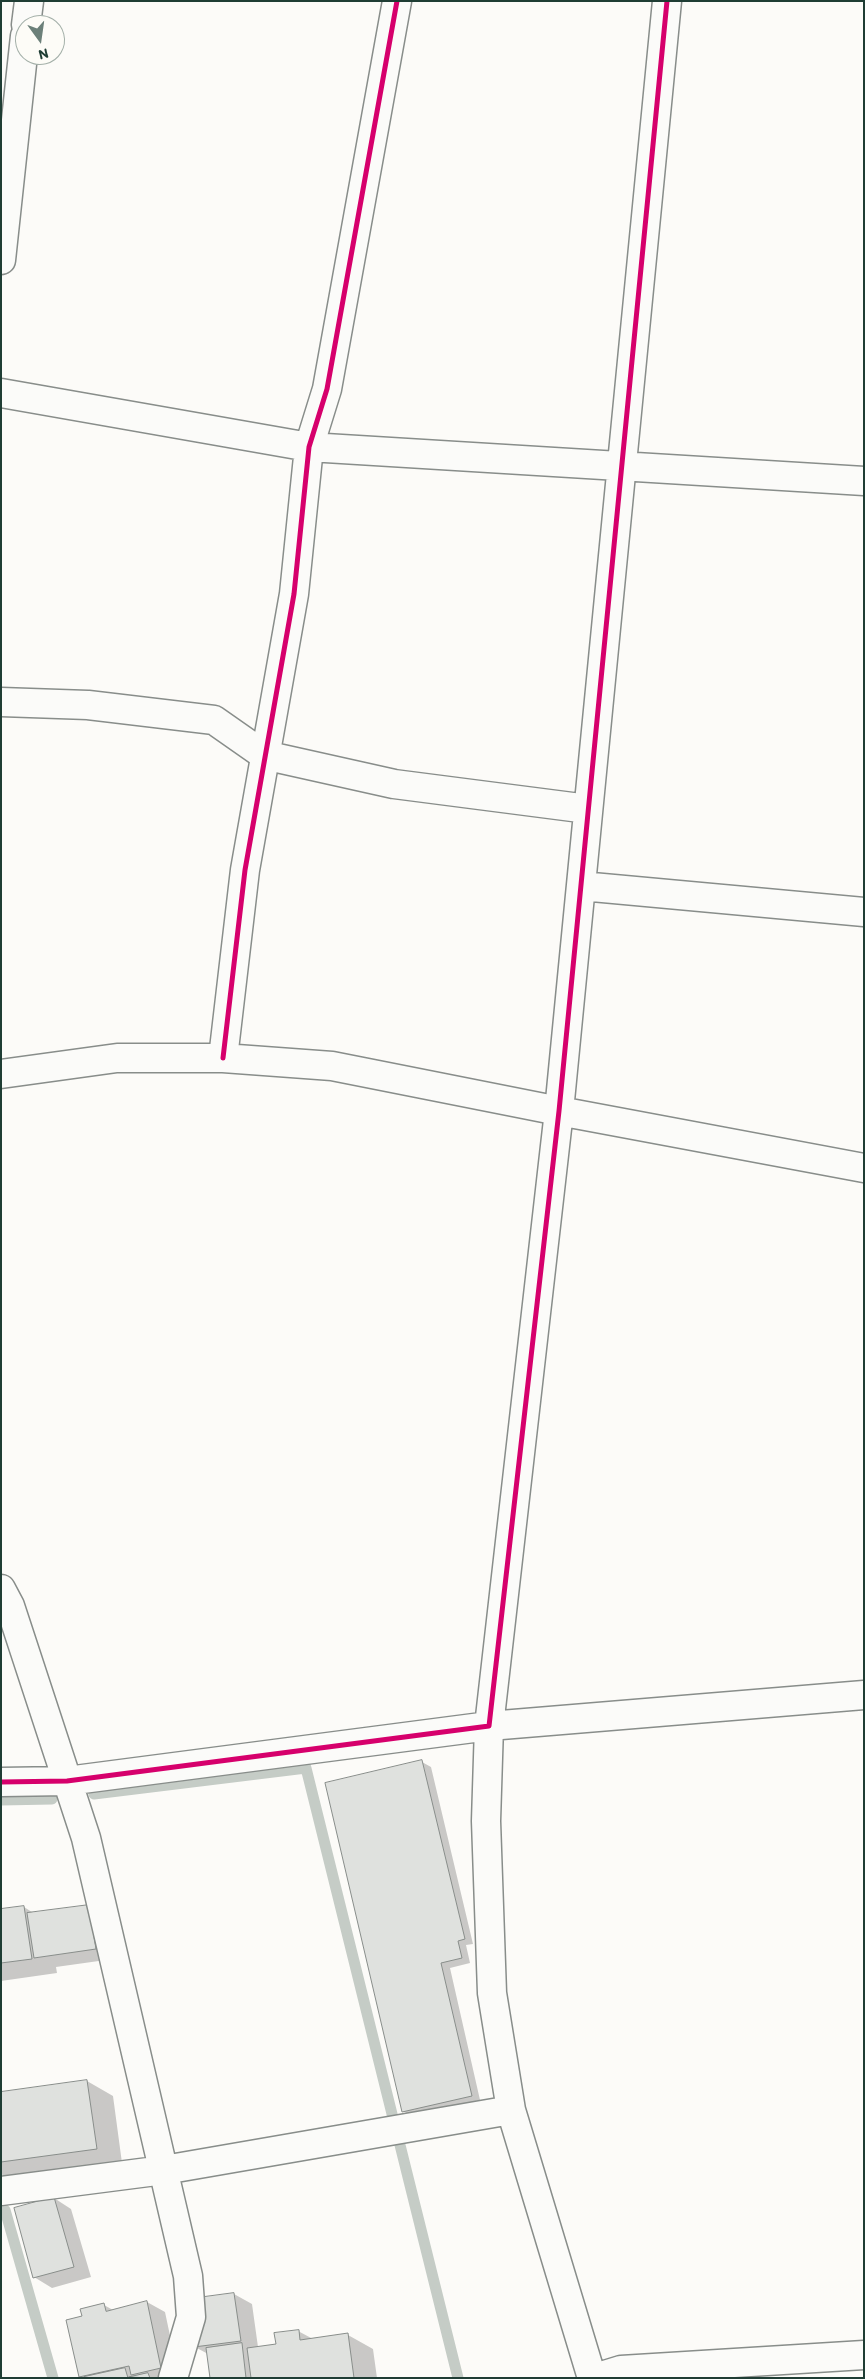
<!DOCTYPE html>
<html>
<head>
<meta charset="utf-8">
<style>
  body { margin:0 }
  #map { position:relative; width:865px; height:2379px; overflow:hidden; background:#fcfbf8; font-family:Itim,sans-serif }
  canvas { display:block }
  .frame { position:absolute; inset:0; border:2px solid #1f3d34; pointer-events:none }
  .north { position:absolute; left:15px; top:15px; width:50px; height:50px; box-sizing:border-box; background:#fdfcf7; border:1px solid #a4b0a9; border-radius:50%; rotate:166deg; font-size:14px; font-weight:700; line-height:20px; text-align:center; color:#1f3d34 }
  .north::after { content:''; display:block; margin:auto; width:18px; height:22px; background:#6c8079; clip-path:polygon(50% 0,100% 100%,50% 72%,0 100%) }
</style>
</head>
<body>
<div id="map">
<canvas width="865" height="2379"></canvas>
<div class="frame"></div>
<div class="north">N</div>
</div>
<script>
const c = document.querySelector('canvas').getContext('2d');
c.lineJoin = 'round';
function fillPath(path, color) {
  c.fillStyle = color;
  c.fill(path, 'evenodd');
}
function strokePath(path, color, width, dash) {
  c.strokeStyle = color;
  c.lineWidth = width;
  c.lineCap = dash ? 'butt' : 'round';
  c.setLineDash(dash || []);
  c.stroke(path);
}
fillPath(new Path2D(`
  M422,1762l9,5 42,177 -7,1 4,18 -20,5 30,132 -68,16 -9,-5z
  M24,1907l11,7 72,2 6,43 -57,8 1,6 -56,8v-71z
  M87,2081l26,15 9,67 -113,16 -8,-5v-81z
  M54,2198l17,11 20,68 -39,11 -18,-11z
  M234,2294l18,10 6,43 19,-2 21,-14 15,8 35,-4 25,14 4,29h-166l-3,-24 -13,-7 10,-49z
  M147,2302l18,10 14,66 -99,-1 3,-60 21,-12 9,5z`), '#0003');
strokePath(new Path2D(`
  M94,1794l212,-26 87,350
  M1,1800l51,-1
  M400,2145l58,233
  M5,2210l48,168`), '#c5ccc6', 11);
const building = new Path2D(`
  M422,1760l43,179 -7,2 4,17 -21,5 31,133 -70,16 -77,-329z
  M89,1905l7,44 -62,9 -7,-45z
  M24,1906l8,53 -31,4v-54z
  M87,2080l10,69 -96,13v-70z
  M54,2197l20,70 -41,11 -19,-70z
  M234,2293l7,48 -47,6 10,-50z
  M147,2301l14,67 -30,7 -2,-9 -50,11 -13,-57 16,-4 -2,-7 24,-6 2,8z
  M299,2330l1,10 48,-7 6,45h-103l-4,-30 29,-4 -2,-11z
  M242,2343l4,35h-36l-4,-30z
  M125,2368l3,10h-44v-1z
  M148,2373l2,5 -21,-1z`);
fillPath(building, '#dfe1de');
strokePath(building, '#888d8a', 1);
const street = new Path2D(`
  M26,25l3,-24
  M1,260l24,-224
  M1,393l308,54 555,34
  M1,702l87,3 126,15 50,35 130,29 194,25
  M581,886l283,26
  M223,1058l22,-188 49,-276 15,-147 18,-58 70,-388
  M1,1074l116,-16h106l109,8 227,45 305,57
  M1,1589l9,17 76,232 102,438 3,41 -18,61
  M1,1782l66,-1 422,-55 70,-615 108,-1110
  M1,2191l163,-21 347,-60
  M592,2378l-81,-268 -19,-117 -6,-172 3,-95 375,-31
  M595,2378l26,-8 243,-15`);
strokePath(street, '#888d8a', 31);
strokePath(street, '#fbfbf9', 28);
strokePath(new Path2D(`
  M223,1058l22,-188 49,-276 15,-147 18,-58 70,-388
  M1,1782l66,-1 422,-55 70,-615 108,-1110`), '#d6006c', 5);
</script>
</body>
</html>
